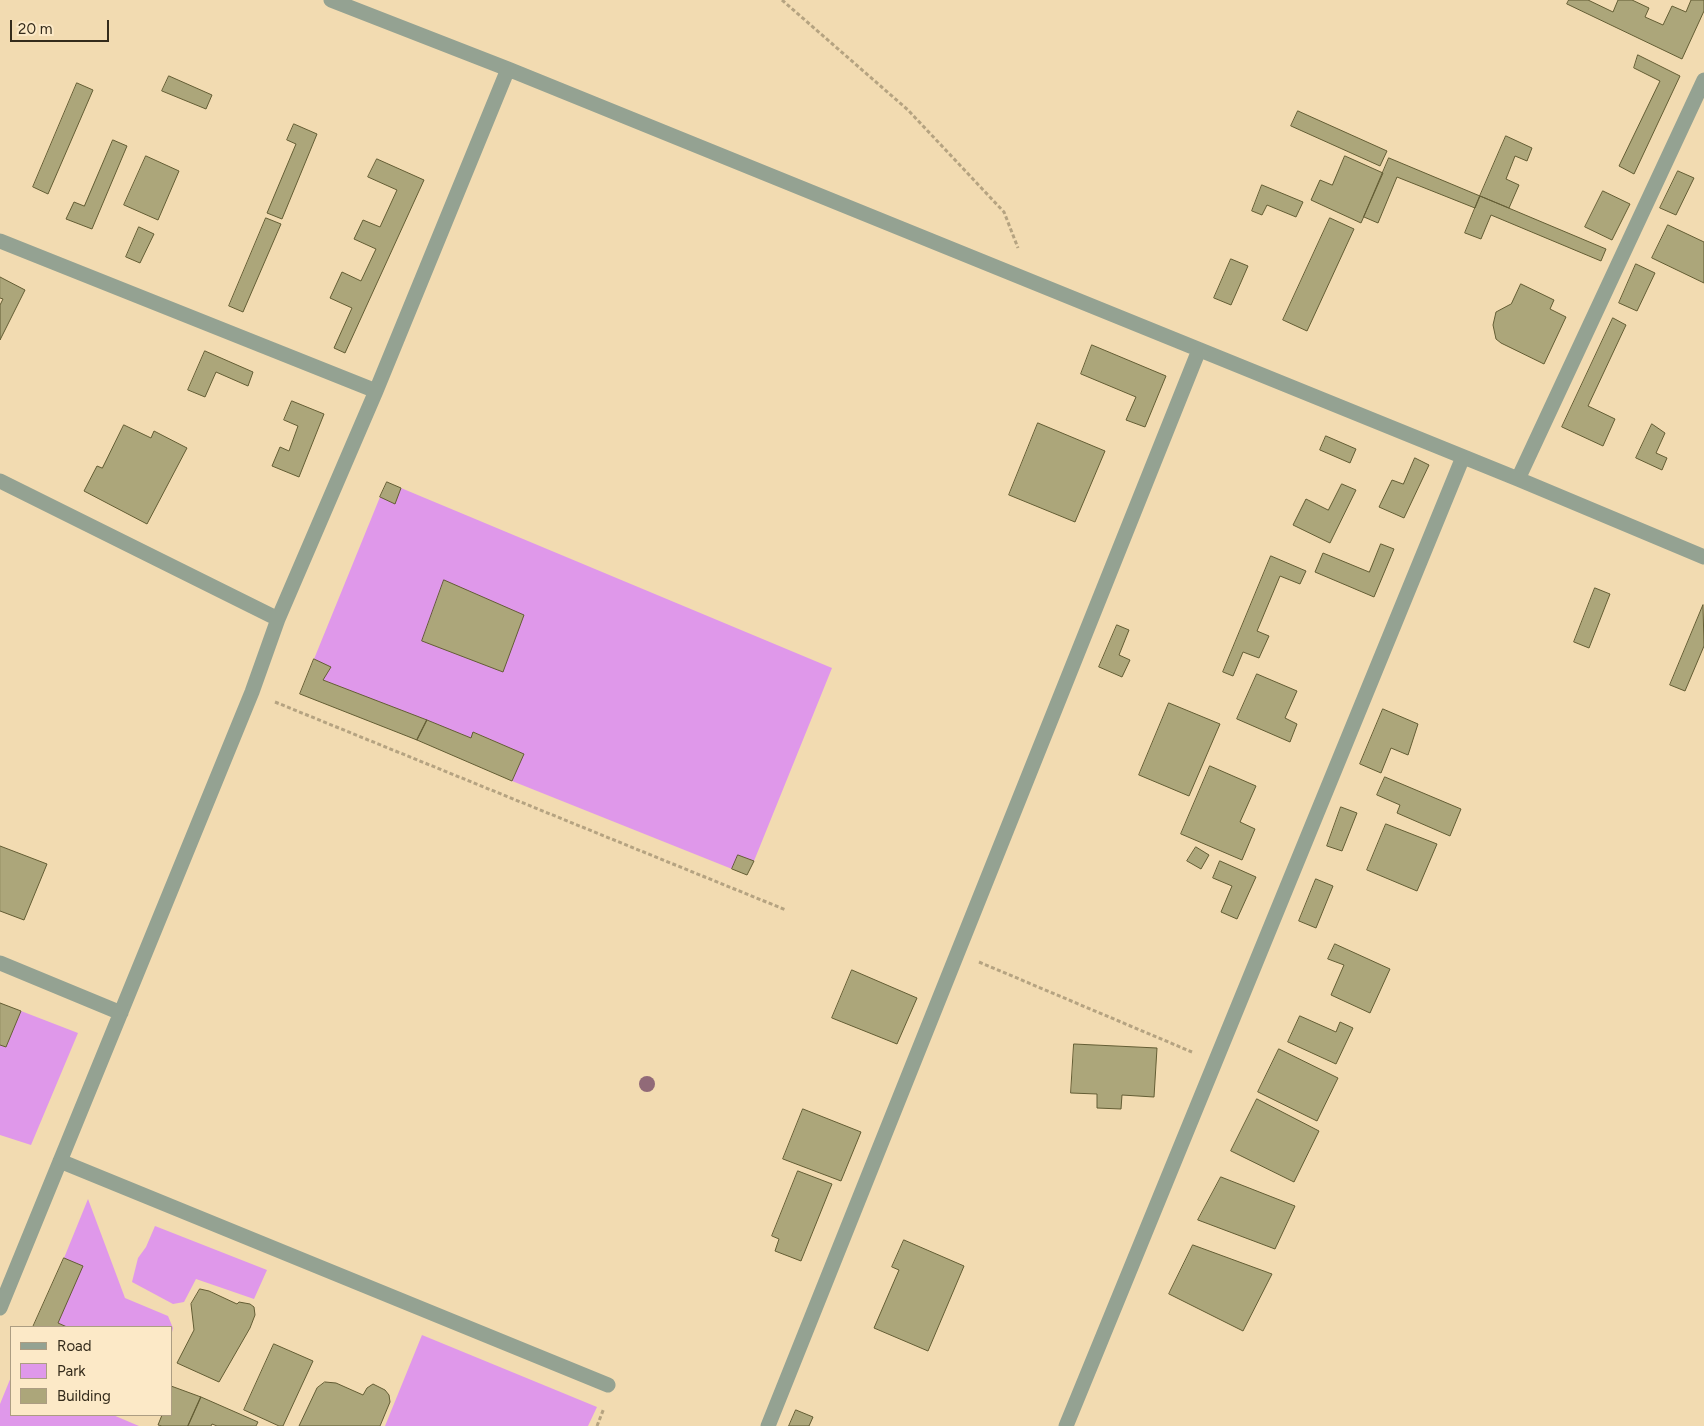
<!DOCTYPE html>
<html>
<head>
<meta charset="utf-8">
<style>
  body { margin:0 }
  #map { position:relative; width:1704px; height:1426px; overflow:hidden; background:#f2dbb1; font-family:Figtree,sans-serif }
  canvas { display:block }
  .legend { position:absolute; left:10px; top:1326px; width:162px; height:90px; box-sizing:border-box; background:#fce9c7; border:1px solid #ac9d82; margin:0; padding:6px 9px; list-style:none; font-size:15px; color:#342b1b }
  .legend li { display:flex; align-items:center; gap:10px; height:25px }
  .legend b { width:25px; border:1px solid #ac9d82 }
  .scale { position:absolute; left:10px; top:20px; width:99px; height:22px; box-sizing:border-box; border:2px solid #342b1b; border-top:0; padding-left:6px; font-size:15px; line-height:18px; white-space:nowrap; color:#342b1b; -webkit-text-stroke:4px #fce9c7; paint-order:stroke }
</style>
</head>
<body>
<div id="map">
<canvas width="1704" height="1426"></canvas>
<ul class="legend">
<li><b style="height:6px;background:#94a292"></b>Road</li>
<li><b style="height:14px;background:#df98ea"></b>Park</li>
<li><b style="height:14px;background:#aca67a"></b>Building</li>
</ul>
<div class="scale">20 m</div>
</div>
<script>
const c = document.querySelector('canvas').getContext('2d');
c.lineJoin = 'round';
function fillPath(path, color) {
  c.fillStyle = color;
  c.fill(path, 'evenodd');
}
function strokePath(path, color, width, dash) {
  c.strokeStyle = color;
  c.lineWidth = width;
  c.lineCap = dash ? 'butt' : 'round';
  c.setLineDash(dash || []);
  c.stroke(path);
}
fillPath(new Path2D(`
  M401,488l431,180 -78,193 -16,-5 -6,13 -220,-88 11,-27 -49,-22 -3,6 -148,-58 7,-13 -16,-8 66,-162 15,6z
  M21,1011l57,22 -47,112 -31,-10v-90l6,2z
  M88,1199l37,99 43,18 5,12 -2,8v-9h-104l-9,-4 6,-65z
  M155,1226l112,44 -13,29 -58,-20 -12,23 -11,2 -41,-22 6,-24 8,-11z
  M422,1335l175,72 -9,19h-203z
  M11,1377v38h102l26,11h-139v-22z`), '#df98ea');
const building = new Path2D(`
  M1569,0h19l25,12 5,-12h14l17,8 -4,9 18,8 9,-19 14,6 5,-12h13v11l-22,48 -115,-55z
  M1638,55l42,21 -46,98 -15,-8 41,-85 -26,-13z
  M169,76l43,19 -6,14 -44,-18z
  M77,83l16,7 -45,104 -15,-7z
  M1298,111l89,40 -7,15 -89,-40z
  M294,124l23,10 -35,85 -15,-6 29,-69 -9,-4z
  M1506,136l26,12 -5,13 -12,-5 -9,23 13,6 -10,23 -29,-12z
  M113,140l14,6 -35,83 -26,-10 8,-17 10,4z
  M146,156l33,15 -21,49 -34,-15z
  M1345,156l38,17 -22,50 -50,-23 9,-20 12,5z
  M1389,158l91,38 -5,12 -78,-31 -19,46 -14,-6z
  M377,159l47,21 -79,173 -11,-5 18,-40 -22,-10 12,-26 19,9 15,-32 -22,-10 9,-19 17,7 17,-37 -29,-13z
  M1678,171l16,7 -18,37 -16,-7z
  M1262,185l41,17 -7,15 -29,-12 -5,10 -10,-4z
  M1603,191l27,13 -18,36 -27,-13z
  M1480,196l126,53 -5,12 -110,-46 -10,24 -16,-6z
  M266,218l15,6 -38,88 -14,-6z
  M1330,218l24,11 -47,102 -24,-11z
  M1668,225l36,17v41l-52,-25z
  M139,227l15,7 -14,29 -14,-6z
  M1231,259l17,7 -17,39 -17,-7z
  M1636,264l19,9 -18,38 -18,-8z
  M0,277l25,13 -25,50v-35l3,-6 -3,-1z
  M1521,284l33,16 -4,9 16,8 -22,47 -43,-21 -5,-4 -3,-14 3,-13 15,-8z
  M1613,318l13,7 -38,81 27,13 -12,27 -41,-19z
  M1092,345l74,31 -21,51 -19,-7 10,-23 -55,-23z
  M205,351l48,21 -5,14 -32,-14 -11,25 -17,-7z
  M292,401l32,13 -25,63 -27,-11 8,-19 9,4 9,-25 -14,-6z
  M1038,423l67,28 -30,71 -66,-27z
  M1652,424l13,9 -9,20 11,5 -5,12 -26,-12z
  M124,425l27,13 3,-7 33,17 -40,76 -63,-33 13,-25 5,2z
  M1326,436l30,13 -6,14 -30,-13z
  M1415,458l14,7 -25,53 -25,-11 13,-27 11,4z
  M387,482l14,6 -6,16 -15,-7z
  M1342,484l14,6 -26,53 -37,-18 13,-26 22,11z
  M1381,544l13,5 -20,48 -59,-25 8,-19 46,19z
  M1271,556l35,15 -6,13 -20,-8 -23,55 12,5 -10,22 -16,-6 -10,24 -10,-4z
  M444,580l80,35 -21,57 -81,-31z
  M1595,588l15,6 -21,54 -15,-6z
  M1703,605l1,41 -19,45 -15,-6z
  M1117,625l12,5 -10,25 11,5 -8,17 -23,-10z
  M314,659l17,8 -8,13 104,40 -10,20 -117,-46z
  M1257,674l40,17 -12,27 12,6 -7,18 -53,-23z
  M1169,703l51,21 -31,72 -50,-21z
  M1383,709l35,15 -10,31 -17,-7 -10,25 -21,-9z
  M427,720l44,18 2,-6 51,22 -12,27 -95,-41z
  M1210,766l46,20 -16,36 15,7 -13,31 -61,-26z
  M1385,777l76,32 -11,27 -53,-23 3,-8 -23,-10z
  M1341,807l16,6 -15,38 -15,-5z
  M1386,824l51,20 -20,47 -50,-21z
  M0,846l47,18 -23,56 -24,-9z
  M1196,847l13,8 -8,14 -14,-8z
  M738,855l16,6 -7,14 -15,-6z
  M1220,861l36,16 -19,42 -16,-7 11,-26 -19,-8z
  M1316,879l17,7 -17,42 -17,-7z
  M1335,944l55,25 -20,44 -39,-18 13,-30 -16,-6z
  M852,970l65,28 -20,46 -65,-26z
  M0,1003l21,8 -15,36 -6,-2z
  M1300,1016l36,16 4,-10 13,6 -17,36 -48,-22z
  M1074,1044l83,4 -3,49 -32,-2 -1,14 -24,-1v-14l-26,-1z
  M1279,1049l59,29 -21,43 -59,-29z
  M1257,1099l62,32 -25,51 -63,-31z
  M803,1109l58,23 -20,49 -58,-22z
  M798,1171l34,13 -31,77 -26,-10 4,-12 -7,-3z
  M1221,1177l74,29 -20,43 -77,-29z
  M904,1240l60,26 -36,85 -54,-23 25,-58 -7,-3z
  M1193,1245l79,29 -29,57 -74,-37z
  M64,1258l19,8 -25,57 9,4h-34z
  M200,1289l9,2 28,13 2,-2 11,2 4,3 1,8 -5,13 -31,54 -42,-19 17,-33 -3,-26z
  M274,1344l39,17 -30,65h-4l-35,-16z
  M325,1382l11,1 27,12 4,-7 6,-4 12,6 4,5 1,7 -10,24h-81l18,-38z
  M171,1386l30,11 -13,29h-26l-4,-1 4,-10h9z
  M201,1397l57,25 -2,4h-39l-5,-2 -1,2h-23z
  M796,1410l17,7 -4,9h-20z`);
fillPath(building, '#aca67a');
strokePath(building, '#635d34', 1);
strokePath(new Path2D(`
  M782,0l126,110 96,102 14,36
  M275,702l511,208
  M979,962l213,90
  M597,1426l7,-18`), '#b5a381', 3, [4, 2.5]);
strokePath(new Path2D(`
  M331,0l177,69 1010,410 186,78
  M0,241l376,150
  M1518,479l186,-399
  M0,481l278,138
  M0,963l121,50
  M60,1161l548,224
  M0,1308l252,-616 26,-73 98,-228 132,-322
  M768,1426l431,-1076
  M1066,1426l397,-969`), '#94a292', 15);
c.fillStyle = '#916a78';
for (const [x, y] of [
  [647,1084]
]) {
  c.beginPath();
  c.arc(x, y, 8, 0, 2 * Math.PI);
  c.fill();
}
</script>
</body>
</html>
